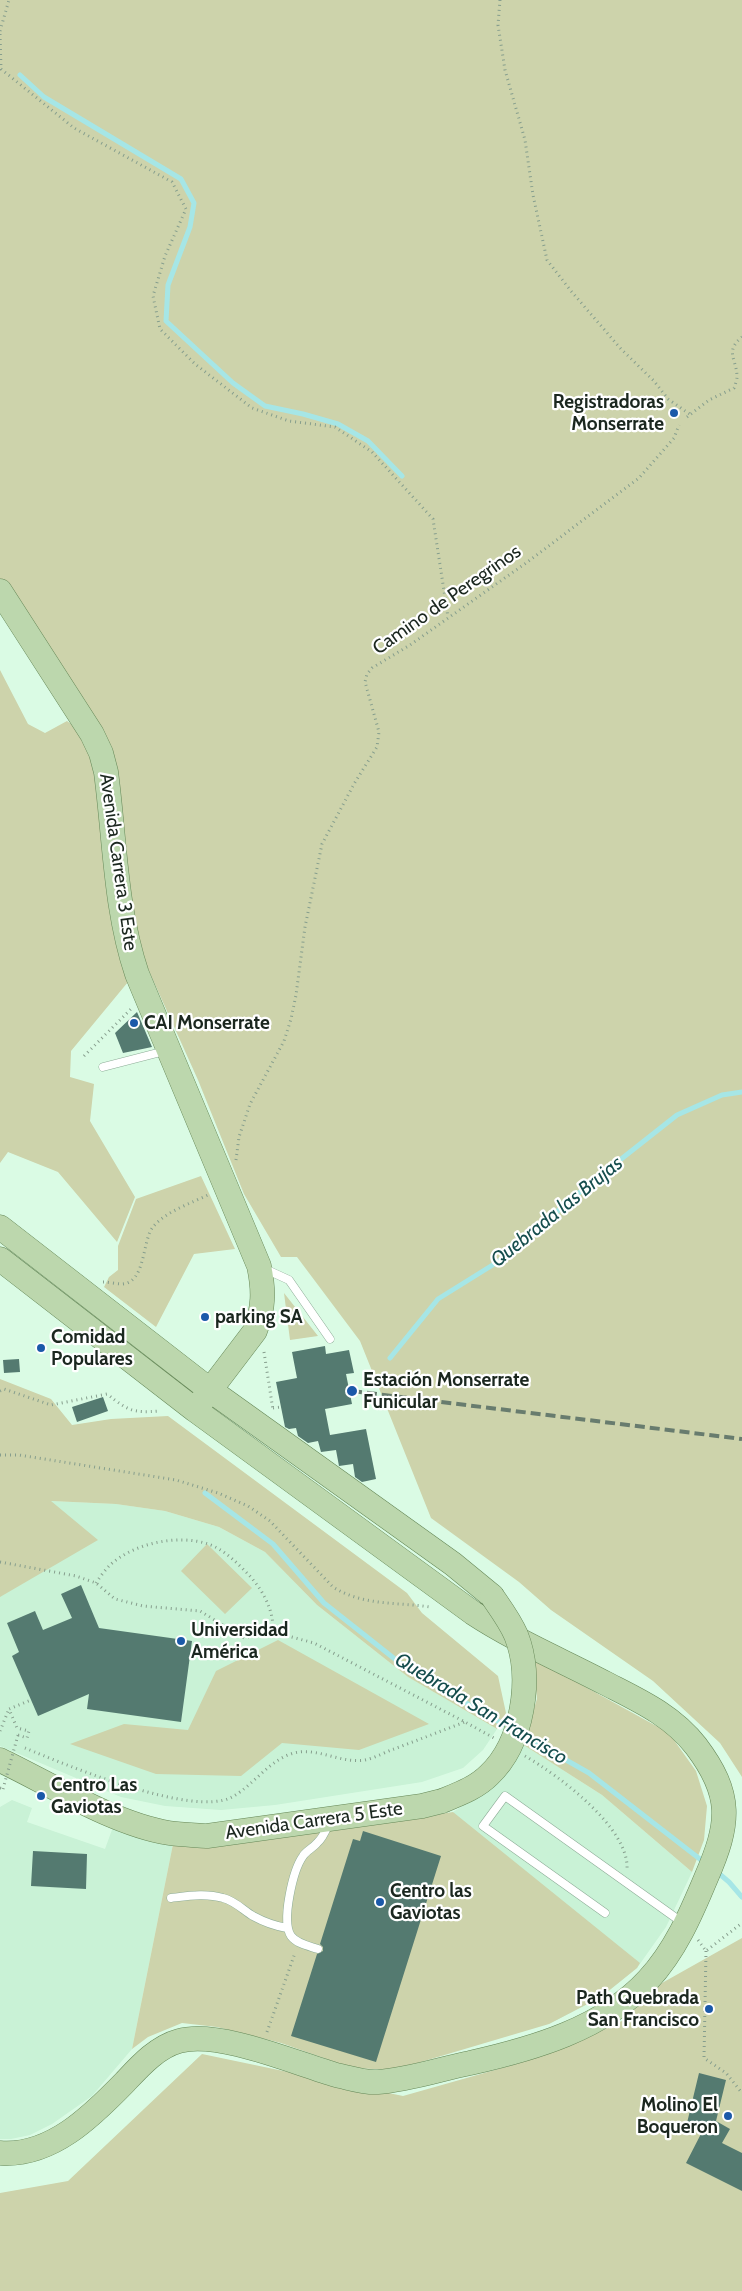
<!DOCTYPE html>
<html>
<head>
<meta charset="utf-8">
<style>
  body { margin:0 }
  canvas { display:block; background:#dafbe4 }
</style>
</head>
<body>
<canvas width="742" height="2291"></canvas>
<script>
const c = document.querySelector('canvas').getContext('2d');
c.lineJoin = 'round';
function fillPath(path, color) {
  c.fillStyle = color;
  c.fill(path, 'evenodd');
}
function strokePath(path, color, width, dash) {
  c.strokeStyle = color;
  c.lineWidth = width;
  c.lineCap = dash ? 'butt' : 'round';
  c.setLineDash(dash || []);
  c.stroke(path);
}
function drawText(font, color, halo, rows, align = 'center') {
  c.font = font + ' Cabin,sans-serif';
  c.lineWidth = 4.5;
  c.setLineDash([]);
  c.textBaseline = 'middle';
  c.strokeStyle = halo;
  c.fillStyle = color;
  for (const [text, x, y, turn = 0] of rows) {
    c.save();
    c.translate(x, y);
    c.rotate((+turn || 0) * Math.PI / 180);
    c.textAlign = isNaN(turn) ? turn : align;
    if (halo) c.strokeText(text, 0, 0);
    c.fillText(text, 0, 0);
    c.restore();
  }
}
fillPath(new Path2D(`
  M50,1501l66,3 49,7 54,16 46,25 52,53 91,72 89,52 -14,21 -20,18 -41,14 -147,23 -54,5 -56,-4 -44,-9 -121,-51v-241z
  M522,1744l80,51 90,77 -26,55 -29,41 -36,29 -52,27 -96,-212 45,-29z
  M12,1800l20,8 -5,14 78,27 8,-22 60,17 -41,205 -40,47 -40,28 -22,11 -19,4h-11v-332z`), '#c9f2d6');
fillPath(new Path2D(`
  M0,0h742v1777l-22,-34 -67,-62 -102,-71 -32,-28 -88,-64 -71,-177 -63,-84h-16l-37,-63 -46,-114 -54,-120 -16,-74 -7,-76 -121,-229z
  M0,670l28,54 17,9 22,-12 21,15 5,18 35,228 -57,69 -1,26 24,7 -4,37 45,76 -18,45 -59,-70 -50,-20 -8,11z
  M201,1176l34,73 -41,5 -38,73 -52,-40 5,-10 9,-7v-24l18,-47z
  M284,1293l34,43 -28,4z
  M0,1379l51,20 21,26 39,-6 57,-3 239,177 15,20 76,63 8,37 -9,16 -89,-52 -91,-72 -52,-53 -46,-25 -54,-16 -49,-7 -65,-3 47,39 -98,57z
  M207,1544l45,44 -27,26 -44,-43z
  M278,1640l151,84 -70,26 -77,-7 -41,33 -85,-2 -86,-30 54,-20 64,6 28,-59z
  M533,1658l136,75 27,38 11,35 -3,34 -12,32 -90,-77 -80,-51 15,-45z
  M453,1812l187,151 -3,5 -36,29 -52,27 -155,46 -42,-2 -71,-25 -64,-16 -35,-4 -34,14 -16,12 41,-205 48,2z
  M742,1938v353h-742v-98l68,-12 134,-127 201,42 113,-32 106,-43 40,-38z`), '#cdd3ab');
strokePath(new Path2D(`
  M20,75l24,22 137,82 13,24 -4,24 -22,58 -2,36 67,62 32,23 38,8 35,10 30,17 34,35
  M390,1358l48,-59 61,-38 88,-75 90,-71 45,-20 20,-3
  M205,1493l68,51 51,59 86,68 100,57
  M522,1735l67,38 116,90
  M716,1871l13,11 13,15`), '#a6e6e6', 5);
fillPath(new Path2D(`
  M137,1012l15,35 -29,6 -8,-20z
  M325,1346l1,8 23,-4 5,23 -8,1 6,30 -27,5 5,26 36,-6 10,50 -14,3 -7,-5 -2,-13 -14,2 -3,-16 -15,2 -3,-11 -10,2 -10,-7 -2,-8 -7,1 -4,-2 -9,-45 21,-4 -5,-26z
  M19,1359l1,13 -16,1 -1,-13z
  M103,1397l5,14 -31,11 -5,-15z
  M81,1585l18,43 93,13 -11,81 -94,-13 2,-15 -51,22 -26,-60 7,-4 -12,-29 28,-12 8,19 29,-12 -11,-24z
  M363,1831l78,25 -65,206 -85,-26 26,-82 6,-3v-4l-3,-3 33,-105 7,2z
  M33,1851l54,3 -1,35 -55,-3z
  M699,2073l27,7 -10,41 14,8 -8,14 20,10v38l-56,-28 18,-35 -17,-5z`), '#547a70');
const lane = new Path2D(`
  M103,1067l62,-16
  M265,1269l24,11 41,59
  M171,1898c17,-2 35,-5 52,0 12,3 20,12 30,18 11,6 22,10 34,12
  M605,1913l-122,-87 22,-30 178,127
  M318,1949c-9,-3 -21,-5 -27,-13 -10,-15 2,-66 12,-80 3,-5 10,-8 14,-13 6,-5 9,-13 12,-20`);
const primary = new Path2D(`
  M0,591l92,143 9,19 5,19c9,68 9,137 31,202l122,292c5,24 5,42 -4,65l-60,79
  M0,1227l210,163 243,174 39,32
  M0,1259l195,151 278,203c41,27 88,47 132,70 33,17 67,32 91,63 37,49 34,77 10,132 -15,36 -31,73 -58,102 -45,49 -116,69 -178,83 -30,6 -61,17 -92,19 -14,1 -28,-4 -42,-7 -41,-12 -117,-45 -157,-34 -22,6 -39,25 -54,41 -33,34 -74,75 -125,71
  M0,1760c50,24 114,64 169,73 13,2 26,2 38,3l215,-30 20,-5`);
strokePath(lane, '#8dac97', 9);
strokePath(primary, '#668858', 25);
strokePath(new Path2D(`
  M500,0l-2,25 7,45 20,70 8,55 14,65 24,31 50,58 33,32 14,18 23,16
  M0,31l9,-31
  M0,34l1,35 73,59 98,54 14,27 -21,47 -12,40 7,33 35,35 57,44 37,13 46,6 37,25 61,67 15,98
  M687,417l22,-17 25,-12c1,-3 3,-8 3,-11 0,-18 -13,-25 5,-40
  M84,1056l47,-47
  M236,1160l3,-23 11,-33 34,-63 7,-22 5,-24 9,-68 17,-83 32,-60 23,-37 2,-15 -14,-50 2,-8 5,-6 38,-23 116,-82 113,-85 35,-40 5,-13
  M103,1282c6,0 13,2 19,2 24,-1 20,-44 31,-57 13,-16 39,-24 57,-33
  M264,1352l9,58
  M0,1391l4,-2 47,16 56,-11c22,17 25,19 53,17
  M273,1408l8,-1
  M0,1455h19l157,25 42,13 30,13 22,15 63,66c30,19 64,15 97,20
  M0,1562l76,14 20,7 19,16 28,7 57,5 44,27 29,-6 41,11 151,79 29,16
  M96,1583c4,-6 9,-13 14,-18 24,-22 68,-31 98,-21 16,5 29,19 40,30 15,16 26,36 25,58
  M0,1731l9,-22
  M18,1735l9,3 2,-7 -12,-3 -8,-19 22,-9
  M25,1748c41,17 168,70 207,49 22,-12 38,-38 62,-44 24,-6 47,11 71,7 10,-2 20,-8 29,-11 24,-9 47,-18 71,-27
  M525,1756c33,19 105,72 102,114
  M0,1788l3,1
  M698,1940l8,11 36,-28
  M706,1951l-2,107 22,15 16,20
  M267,2032l28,-79`), '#869e8d', 3, [1, 4]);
strokePath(lane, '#fff', 8);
strokePath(primary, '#bcd7ad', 24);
strokePath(new Path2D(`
  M352,1391l390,48`), '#687c6e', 4, [10, 5]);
const primaryBridge = new Path2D(`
  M442,1801c17,-7 34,-13 47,-26 34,-32 44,-97 27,-140 -6,-14 -15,-26 -24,-39`);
strokePath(primaryBridge, '#668858', 25, []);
strokePath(new Path2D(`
  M3,1789l15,-54`), '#869e8d', 3, [1, 4]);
strokePath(primaryBridge, '#bcd7ad', 24);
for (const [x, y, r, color] of [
  [674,413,5,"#1b59a9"],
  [134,1023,5,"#1b59a9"],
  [205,1317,5,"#1b59a9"],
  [41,1348,5,"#1b59a9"],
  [352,1391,6,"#1b59a9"],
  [181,1641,5,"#1b59a9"],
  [41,1796,5,"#1b59a9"],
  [380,1902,5,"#1b59a9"],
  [709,2009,5,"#1b59a9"],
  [728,2116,5,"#1b59a9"]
]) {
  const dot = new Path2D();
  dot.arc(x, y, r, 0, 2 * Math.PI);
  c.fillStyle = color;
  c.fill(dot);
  strokePath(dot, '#fff', 2);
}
drawText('bold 19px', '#1b271f', '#fff', [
  ["Registradoras",664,402,"right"],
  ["Monserrate",664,424,"right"],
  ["CAI Monserrate",144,1023],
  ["parking SA",215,1317],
  ["Comidad",51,1337],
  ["Populares",51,1359],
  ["Estación Monserrate",363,1380],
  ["Funicular",363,1402],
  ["Universidad",191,1630],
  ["América",191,1652],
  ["Centro Las",51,1785],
  ["Gaviotas",51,1807],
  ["Centro las",390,1891],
  ["Gaviotas",390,1913],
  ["Path Quebrada",699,1998,"right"],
  ["San Francisco",699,2020,"right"],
  ["Molino El",718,2105,"right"],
  ["Boqueron",718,2127,"right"]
], 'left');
drawText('19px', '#1b271f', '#fff', [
  ["Camino de Peregrinos",447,600,-35],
  ["Avenida Carrera 3 Este",118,862,82],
  ["Avenida Carrera 5 Este",314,1821,-8]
]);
drawText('italic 20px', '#154d4d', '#fff', [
  ["Quebrada las Brujas",557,1212,-39],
  ["Quebrada San Francisco",481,1709,31]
]);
</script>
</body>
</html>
